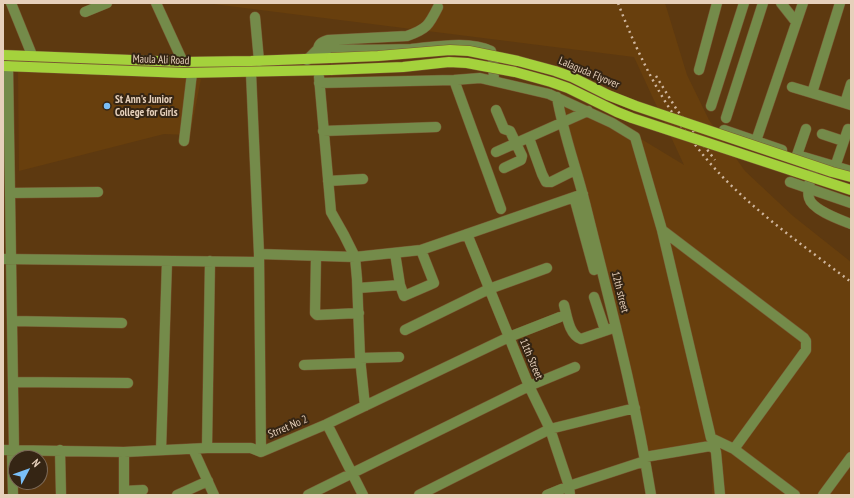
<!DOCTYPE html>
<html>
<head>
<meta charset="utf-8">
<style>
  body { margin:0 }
  #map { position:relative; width:854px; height:498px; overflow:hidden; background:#5d3910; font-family:"PT Sans Narrow",sans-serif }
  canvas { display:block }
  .frame { position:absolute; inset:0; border:4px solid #e6d0bb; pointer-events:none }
  .north { position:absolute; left:8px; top:450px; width:40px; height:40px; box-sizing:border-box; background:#352514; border:1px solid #7c6957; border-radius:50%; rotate:49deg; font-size:11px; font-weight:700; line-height:16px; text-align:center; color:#e6d0bb }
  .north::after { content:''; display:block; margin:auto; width:14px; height:18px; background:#7abff8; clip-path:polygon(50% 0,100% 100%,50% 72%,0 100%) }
</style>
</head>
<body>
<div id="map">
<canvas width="854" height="498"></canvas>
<div class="frame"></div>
<div class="north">N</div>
</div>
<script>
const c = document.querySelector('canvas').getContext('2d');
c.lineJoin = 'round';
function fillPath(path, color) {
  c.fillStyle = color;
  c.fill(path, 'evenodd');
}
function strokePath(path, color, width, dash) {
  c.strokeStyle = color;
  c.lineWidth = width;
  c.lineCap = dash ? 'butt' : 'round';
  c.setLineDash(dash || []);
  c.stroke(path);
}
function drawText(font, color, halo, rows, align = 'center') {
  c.font = font + ' "PT Sans Narrow",sans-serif';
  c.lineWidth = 4;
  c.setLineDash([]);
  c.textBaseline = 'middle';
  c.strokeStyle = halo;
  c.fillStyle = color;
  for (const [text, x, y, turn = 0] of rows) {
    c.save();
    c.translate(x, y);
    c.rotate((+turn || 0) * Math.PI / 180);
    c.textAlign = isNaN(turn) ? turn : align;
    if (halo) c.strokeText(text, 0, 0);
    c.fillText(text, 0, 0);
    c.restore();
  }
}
fillPath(new Path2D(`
  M205,3h460l22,72 22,45 36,51 48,45 58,46v233h-139l1,-39 -14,-13 -56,15 -87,-354 49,13 79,48 -50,-108z
  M18,72l183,7 -11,56 -26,-1 -145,37z`), '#683f0d');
const minor = new Path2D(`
  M11,3l21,52
  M156,3l27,59
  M781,3l15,19
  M840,3l-28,90 39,12
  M85,12l22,-9
  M255,17l4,44
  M318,49c1,-6 4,-7 10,-9l79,-4c20,-7 22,-11 31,-29
  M307,60l11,-11c31,1 62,1 93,0 23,-2 58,-9 80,2l2,9 1,21
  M8,66l6,384
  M699,70l18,-67
  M251,73l8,181 2,198
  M319,77l12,135 13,23 11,22 2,22 3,79 5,48
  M454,80l47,129
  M319,83l135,-3 26,-2 69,16 63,29 23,14 27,93 49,208 23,11 61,46
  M792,87l20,6
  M557,97c6,36 19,70 28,106 24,97 50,193 66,292
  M845,103l6,-19
  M711,106l33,-103
  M496,110l8,19 6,2 12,25 -1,4 -17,8
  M726,118l37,-115
  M806,129l-9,26 54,16
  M724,130l58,20
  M323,131l113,-4
  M822,134l21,7
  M529,138l13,36 4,8h5l24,-12
  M184,141l8,-68
  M756,141l47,-138
  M496,152l92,-41
  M816,161c-3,11 -10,27 -7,37 3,12 32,22 42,26
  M835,167l13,-38
  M328,181l35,-2
  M790,182l61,21
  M10,193l88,-1
  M574,197l20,73
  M662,230l142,108 2,3v9l-72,99
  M467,234l62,152 21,43 19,57 1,9
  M395,253l5,32 4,11 30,-13 -13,-33
  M259,254l96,3 66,-7 162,-56
  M316,256l-1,57 2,2 42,-2
  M3,259l255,3
  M358,288l42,-3
  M594,297l11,33
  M564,305c3,11 5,30 17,34l35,-12
  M12,321l110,2
  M405,330l84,-41 58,-21
  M360,358l39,-1
  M304,365l57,-2
  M13,382l115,1
  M327,424l36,71
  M207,448l3,-187
  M193,449l21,46
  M3,450l121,2 83,-4h44l10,4 66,-28 182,-87 51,-20
  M12,450l1,45
  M60,450l1,45
  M161,450l6,-189
  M645,457l65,-11 5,3 1,3 4,43
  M124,491l19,-1
  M124,495v-43
  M177,495l31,-14
  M308,495l221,-109 46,-19
  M419,495l131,-66 85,-21
  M547,495l22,-9 76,-25
  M823,495l28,-38`);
const major = new Path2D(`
  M3,55l180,7 68,-1 80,-3
  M3,66l181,7 147,-3`);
strokePath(minor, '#785732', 11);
strokePath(major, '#785732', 11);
strokePath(minor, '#748b4a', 10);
strokePath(major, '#a4d23c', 10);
strokePath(new Path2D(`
  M618,3c21,55 45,102 82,148 39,50 100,92 151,131
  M656,76l21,34 38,50`), '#cfb69e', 2.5, [2, 4]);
const majorBridge = new Path2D(`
  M331,58l47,-2 72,-6 19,1 49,10 37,10 17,6 36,18 28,11 196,66 19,5
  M331,70l72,-3 46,-5 18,1 48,9 36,10 17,6 49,24 15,6 219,72`);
strokePath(majorBridge, '#785732', 11, []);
strokePath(majorBridge, '#a4d23c', 10);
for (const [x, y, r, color] of [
  [107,106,4,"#7abff8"]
]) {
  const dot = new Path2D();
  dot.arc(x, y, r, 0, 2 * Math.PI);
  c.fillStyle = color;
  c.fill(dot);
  strokePath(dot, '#352514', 1.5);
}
drawText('11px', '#e6d0bb', '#352514', [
  ["Maula Ali Road",161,60,2],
  ["Lalaguda Flyover",589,73,23],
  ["12th street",620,292,76],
  ["11th Street",531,359,67],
  ["Strret No 2",288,427,-23]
]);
drawText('bold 11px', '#e6d0bb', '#352514', [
  ["St Ann's Junior",115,100],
  ["College for Girls",115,113]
], 'left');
</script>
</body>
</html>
